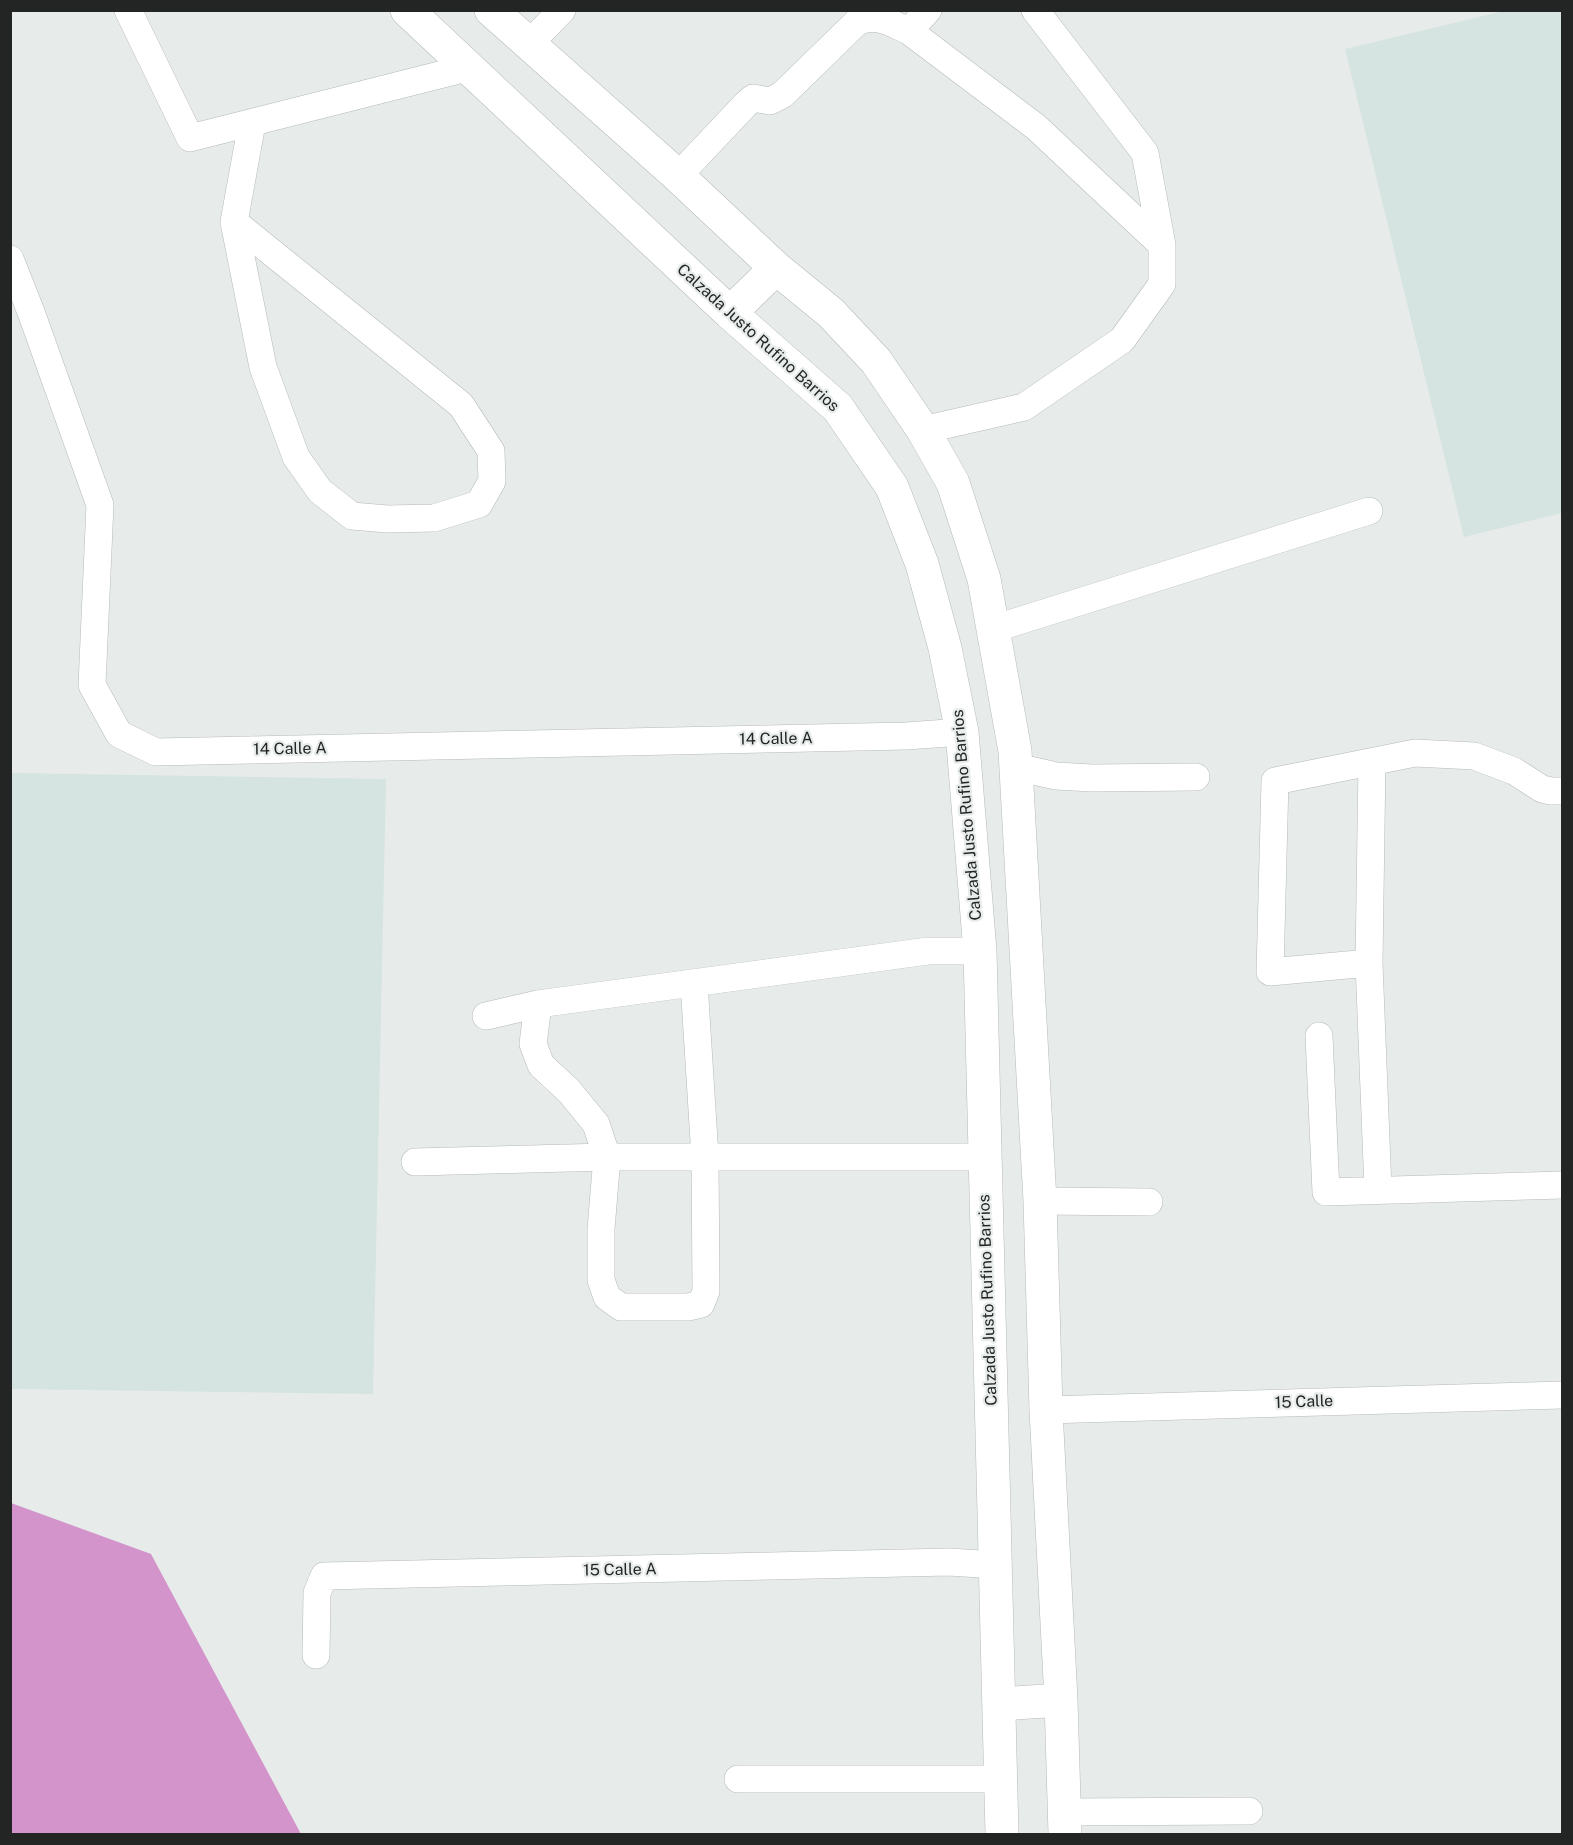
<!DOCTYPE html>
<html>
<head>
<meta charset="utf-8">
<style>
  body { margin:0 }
  #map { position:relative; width:1573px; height:1845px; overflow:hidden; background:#e7eceb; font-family:"Public Sans",sans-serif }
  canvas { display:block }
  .frame { position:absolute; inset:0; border:12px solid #232525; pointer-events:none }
</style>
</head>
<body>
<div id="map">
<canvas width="1573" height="1845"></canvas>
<div class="frame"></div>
</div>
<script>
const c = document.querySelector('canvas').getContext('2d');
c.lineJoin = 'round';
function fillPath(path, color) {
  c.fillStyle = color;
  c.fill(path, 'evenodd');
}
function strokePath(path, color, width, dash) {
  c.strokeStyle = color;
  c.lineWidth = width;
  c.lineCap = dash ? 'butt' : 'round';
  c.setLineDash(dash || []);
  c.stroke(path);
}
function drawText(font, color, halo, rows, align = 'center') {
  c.font = font + ' "Public Sans",sans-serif';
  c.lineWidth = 4.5;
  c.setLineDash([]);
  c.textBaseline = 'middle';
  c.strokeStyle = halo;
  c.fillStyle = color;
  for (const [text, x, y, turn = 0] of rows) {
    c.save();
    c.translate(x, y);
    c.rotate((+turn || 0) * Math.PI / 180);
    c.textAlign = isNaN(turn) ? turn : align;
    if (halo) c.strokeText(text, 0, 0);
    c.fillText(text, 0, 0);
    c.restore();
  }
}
fillPath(new Path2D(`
  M1504,11h58v502l-98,24 -119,-488z
  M11,773l375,6 -13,615 -362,-5z`), '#d5e3e1');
fillPath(new Path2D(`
  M11,1503l140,51 150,280h-290z`), '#d394cb');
const street = new Path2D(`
  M128,10l62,128 277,-70
  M909,31l127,96 126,118
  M528,45l34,-35
  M678,176l68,-72 7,-6 17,3 12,-6 75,-73c20,-9 33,1 52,9l19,-21
  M234,222l227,183 30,46 1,30 -13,23 -45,14 -47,1 -35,-3 -32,-25 -24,-34 -33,-90 -29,-145 18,-99
  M10,259l21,53 69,193 -8,180 27,49 37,18 750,-16 56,-4
  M923,430l101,-23 98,-67 40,-56v-39l-17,-92 -110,-143
  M993,629l376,-118
  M1372,762l-3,201 9,227
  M1016,767l40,9 36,2 104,-1
  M1369,963l-99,9 5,-191 140,-28 59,3 40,15 28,18 9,2h11
  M538,1004l-5,40 8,21 28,26 27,33 11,33 -6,72v51l6,17 14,10h67l13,-3 5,-13 -1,-134 -11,-174
  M486,1016l52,-12 390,-53h52
  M1319,1036l7,156 236,-7
  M415,1162l192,-5h377
  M1040,1201l109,1
  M1046,1410l516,-15
  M316,1655l1,-62 7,-17 625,-14 47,3
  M738,1779h262
  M1064,1812l185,-1`);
const secondary = new Path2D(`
  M407,10l323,303 108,95 54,79 30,77 23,84 17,84 18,219 22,883
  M491,10l187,166 98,92 55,45 45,48 47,69 30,53 31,96 31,172 25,450 6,209 15,290 4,134
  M730,313l46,-45
  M999,1704l62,-4`);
strokePath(street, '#b5bab9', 28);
strokePath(secondary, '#b5bab9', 34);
strokePath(street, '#fff', 27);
strokePath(secondary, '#fff', 33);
drawText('16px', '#232525', '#e7eceb', [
  ["Calzada Justo Rufino Barrios",758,338,42],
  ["14 Calle A",776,739,-1],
  ["14 Calle A",290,749,-1],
  ["Calzada Justo Rufino Barrios",967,815,-95],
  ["Calzada Justo Rufino Barrios",988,1300,-92],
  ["15 Calle",1304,1402,-2],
  ["15 Calle A",620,1570,-1]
]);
</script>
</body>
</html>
